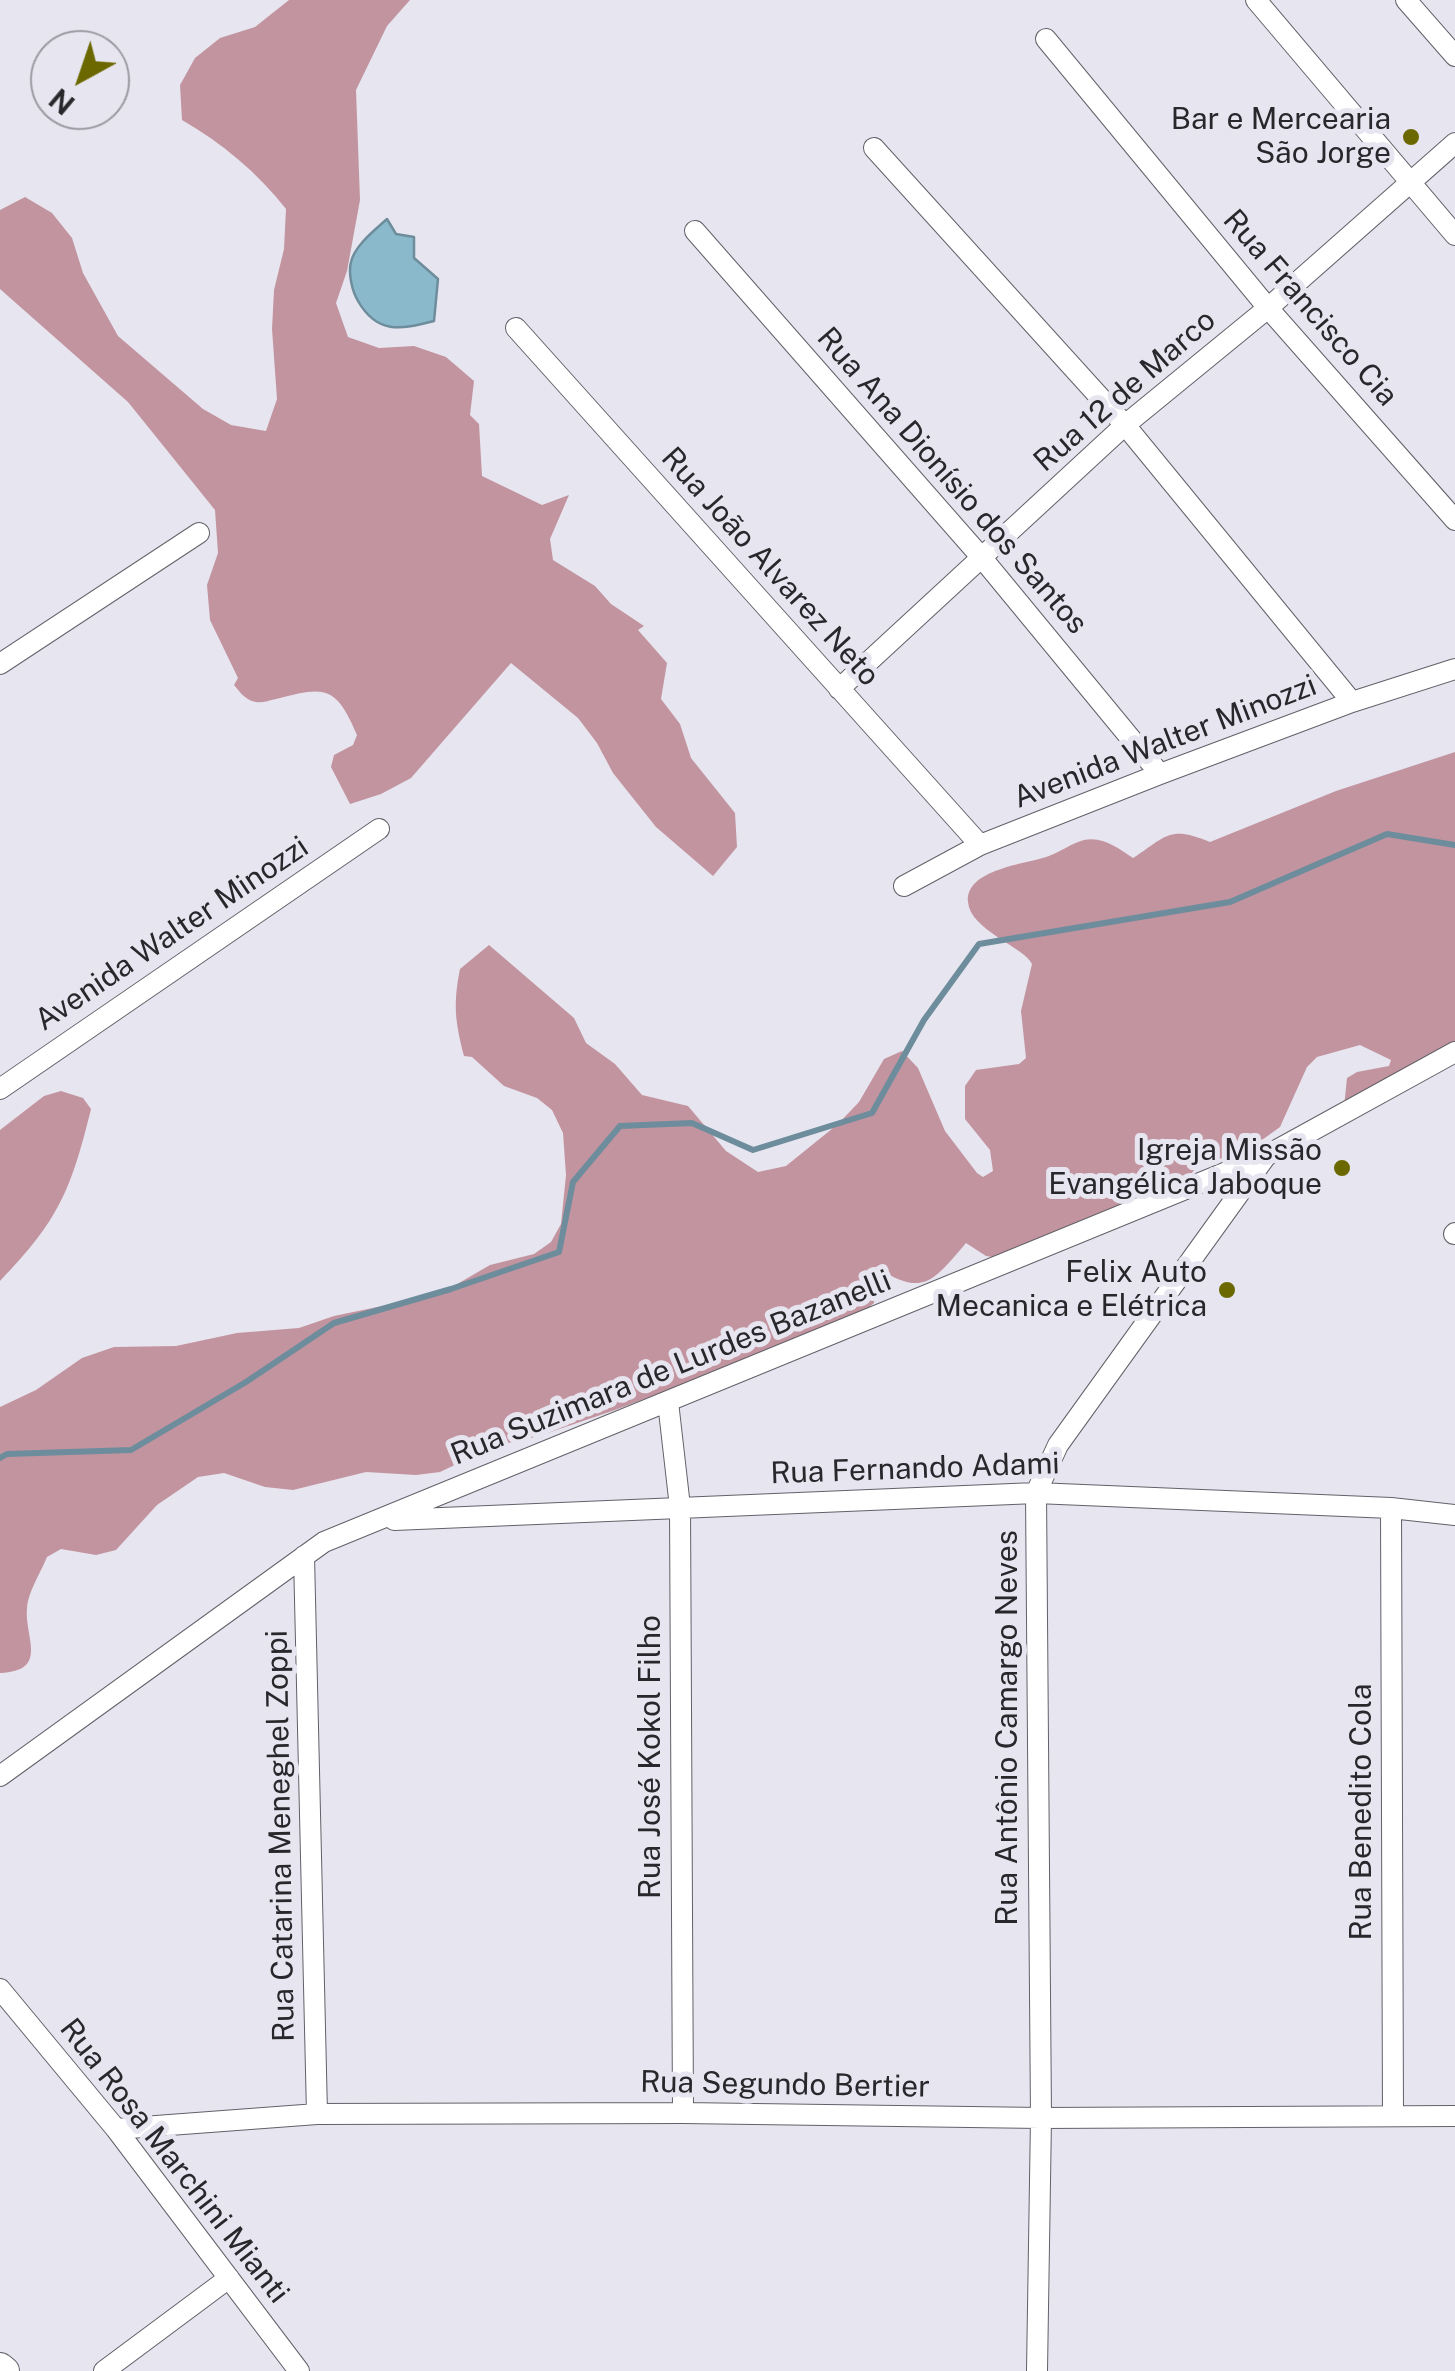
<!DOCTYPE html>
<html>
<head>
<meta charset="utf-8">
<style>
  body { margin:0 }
  #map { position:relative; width:1455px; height:2371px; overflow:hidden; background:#e7e5ef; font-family:"Public Sans",sans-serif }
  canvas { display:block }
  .north { position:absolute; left:30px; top:30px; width:100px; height:100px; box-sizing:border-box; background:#e7e5ef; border:2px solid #9b99a1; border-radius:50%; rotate:220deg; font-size:28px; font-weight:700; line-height:40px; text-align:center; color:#28272b }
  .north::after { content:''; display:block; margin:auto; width:35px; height:45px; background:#6b6800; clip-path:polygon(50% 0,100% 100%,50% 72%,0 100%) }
</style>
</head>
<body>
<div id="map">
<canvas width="1455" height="2371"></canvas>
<div class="north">N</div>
</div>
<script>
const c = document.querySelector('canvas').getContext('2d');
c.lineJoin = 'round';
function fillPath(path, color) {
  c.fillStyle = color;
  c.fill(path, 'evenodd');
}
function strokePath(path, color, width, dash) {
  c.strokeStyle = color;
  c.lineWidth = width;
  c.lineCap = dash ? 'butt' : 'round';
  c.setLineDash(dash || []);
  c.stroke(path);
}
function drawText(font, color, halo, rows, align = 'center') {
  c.font = font + ' "Public Sans",sans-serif';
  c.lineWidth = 10;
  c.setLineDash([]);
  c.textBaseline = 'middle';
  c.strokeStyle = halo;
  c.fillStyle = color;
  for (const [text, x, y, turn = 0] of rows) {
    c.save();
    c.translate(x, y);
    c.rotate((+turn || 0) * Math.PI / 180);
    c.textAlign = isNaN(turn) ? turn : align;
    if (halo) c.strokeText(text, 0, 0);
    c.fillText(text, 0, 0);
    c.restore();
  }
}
fillPath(new Path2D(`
  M289,0h121l-23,26 -31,64 4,110 -13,71 -11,32 12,34 31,11 35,-2 32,11 28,24 -4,34 9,9 3,52 60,29 27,-10 -19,44 3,21 42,26 16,18 33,22 -6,4 29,33 -6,36 19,25 11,34 44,55 2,34 -24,29 -57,-49 -43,-54 -16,-30 -19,-25 -67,-55 -100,115 -30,16 -31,10 -19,-37 3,-12 19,-10 4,-10c-21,-50 -32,-49 -81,-36 -9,2 -16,5 -24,2 -8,-3 -13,-10 -18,-16l4,-7 -28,-58 -3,-35 11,-32 -3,-43 -87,-108 -128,-113v-79l25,-13 27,16 20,25 11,35 35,63 85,73 28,16 35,6 11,-32 -5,-70 2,-39 10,-41 2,-40c-28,-36 -64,-66 -104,-89l-2,-35 15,-27 25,-20 35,-11z
  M1455,752v309l-111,46 3,-29 10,-6 32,-6 2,-6 -31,-15 -43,12 -10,10 -27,60 -36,26 -46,11 -21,31 -178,63 -13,-2 -20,-13c-32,37 -42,55 -88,25l-4,4v31l-20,17 -239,90 -76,26 -44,10 -55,26 -24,3 -50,-3 -73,18 -28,-3 -41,-14 -26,4 -41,28 -41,45 -20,5 -35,-6 -14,8c-6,15 -19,35 -20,51 -3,29 23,63 -27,65v-266l36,-17 46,-32 32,-11 62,-1 61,-13 62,-5 35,-12 106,-22 50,-29 44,-11 17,-12 10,-18 5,-49 -3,-42 -11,-23 -15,-12 -33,-12 -32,-29 -8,-1c-9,-35 -11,-52 -4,-87l29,-24 85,73 12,25 29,21 27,31 46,11 38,45 32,21 28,-6 52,-42 21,-22 25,-43 18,-8 16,17 27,63 32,42 6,4 10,-6 -3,-21 -25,-31v-33l11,-16 43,-6 7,-6 -5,-47 11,-47c-8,-17 -62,-34 -64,-62 -3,-33 59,-38 81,-46 11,-4 23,-13 35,-16 19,-4 34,8 49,18 34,-22 36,-33 77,-16l126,-51z
  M61,1091l22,7 8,11c-20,81 -32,111 -91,172v-151l44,-34z`), '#c2949f');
const water = new Path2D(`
  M387,219l9,15 18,3v21l24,21 -4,42c-34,9 -57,13 -76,-20 -6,-10 -10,-28 -7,-39 4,-17 24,-32 36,-43z`);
fillPath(water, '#8bb9cc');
strokePath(water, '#6d8d9c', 2.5);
strokePath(new Path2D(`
  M0,1458l7,-4 124,-4 115,-68 88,-59 117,-34 108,-37 14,-70 47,-56 72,-3 61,27 119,-37 52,-93 55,-76 251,-42 157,-68 68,11`), '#6d8d9c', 6);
const minor = new Path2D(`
  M1256,0l199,235
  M1406,0l49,56
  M1046,39l222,269 187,212
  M874,148l251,277 227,277
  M695,231l287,327 178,216
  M516,328l464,517
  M0,664l199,-131
  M839,689l286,-264 143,-117 187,-165
  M904,886l76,-41 180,-71 192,-72 103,-33
  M0,1089l379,-260
  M1454,1234l1,-1
  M668,1402l12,105 3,606
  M1391,1508l2,608
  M394,1520l642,-27 355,15 64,7
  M304,1556l13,558
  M0,1776l324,-234 942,-386 189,-104
  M0,1989l116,140 183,242
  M116,2129l201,-15 366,-1 358,5 414,-2
  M104,2371l125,-93
  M1037,2371l4,-253 -5,-625 22,-48 208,-289`);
const tertiary = new Path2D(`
  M0,2367l5,4`);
strokePath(minor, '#626169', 22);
strokePath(tertiary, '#626169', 30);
strokePath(minor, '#fff', 20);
strokePath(tertiary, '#fff', 28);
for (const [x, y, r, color] of [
  [1411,137,10,"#6b6800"],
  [1342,1168,10,"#6b6800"],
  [1227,1290,10,"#6b6800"]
]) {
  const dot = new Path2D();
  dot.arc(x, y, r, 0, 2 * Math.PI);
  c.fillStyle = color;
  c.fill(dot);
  strokePath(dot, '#e7e5ef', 4);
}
drawText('30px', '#28272b', '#e7e5ef', [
  ["Bar e Mercearia",1391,120],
  ["São Jorge",1391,154],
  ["Igreja Missão",1322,1151],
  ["Evangélica Jaboque",1322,1185],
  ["Felix Auto",1207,1273],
  ["Mecanica e Elétrica",1207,1307]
], 'right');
drawText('30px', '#28272b', '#e7e5ef', [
  ["Rua Francisco Cia",1310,308,49],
  ["Rua 12 de Marco",1125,391,-41],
  ["Rua Ana Dionísio dos Santos",952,481,49],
  ["Rua João Alvarez Neto",770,567,48],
  ["Avenida Walter Minozzi",1165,742,-21],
  ["Avenida Walter Minozzi",172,934,-34],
  ["Rua Suzimara de Lurdes Bazanelli",671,1368,-22],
  ["Rua Fernando Adami",915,1469,-2],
  ["Rua Antônio Camargo Neves",1008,1728,-90],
  ["Rua José Kokol Filho",651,1757,-90],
  ["Rua Benedito Cola",1362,1812,-90],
  ["Rua Catarina Meneghel Zoppi",281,1836,-91],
  ["Rua Segundo Bertier",785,2085,1],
  ["Rua Rosa Marchini Mianti",174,2161,52]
]);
</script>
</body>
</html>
